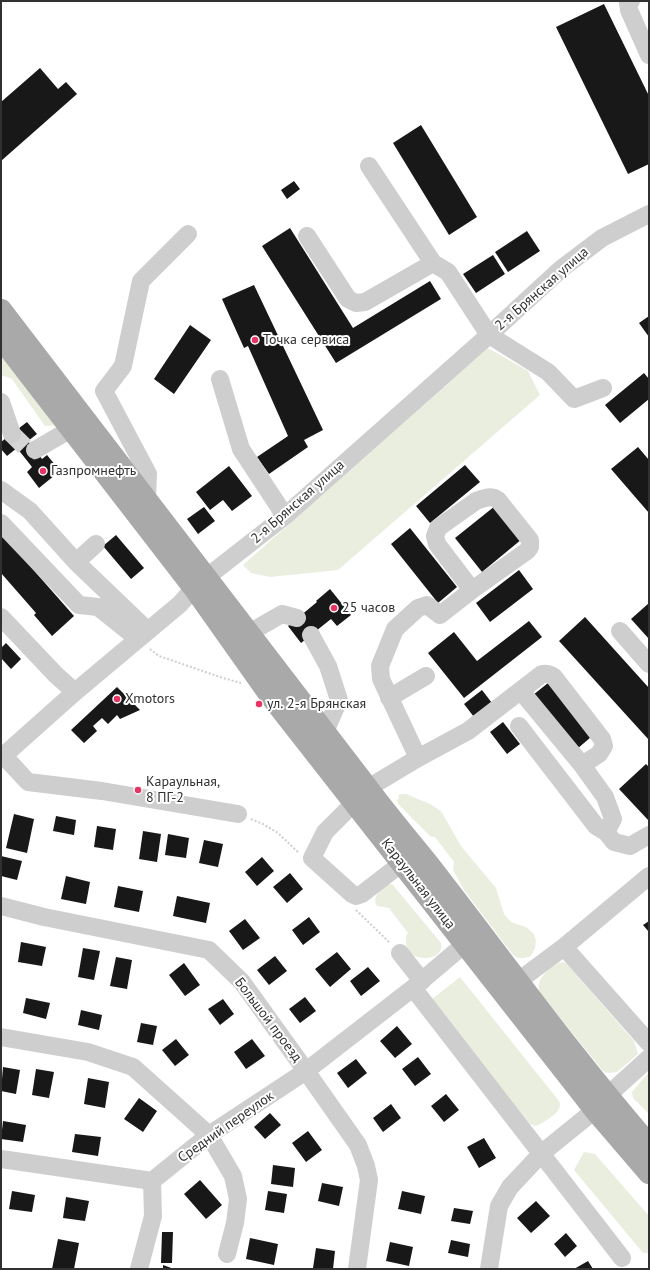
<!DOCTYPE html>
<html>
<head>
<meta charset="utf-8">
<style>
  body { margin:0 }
  #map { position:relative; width:650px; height:1270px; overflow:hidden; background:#fff; font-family:"PT Sans",sans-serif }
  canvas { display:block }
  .frame { position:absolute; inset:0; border:2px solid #313131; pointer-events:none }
</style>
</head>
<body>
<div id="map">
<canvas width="650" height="1270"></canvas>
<div class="frame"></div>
</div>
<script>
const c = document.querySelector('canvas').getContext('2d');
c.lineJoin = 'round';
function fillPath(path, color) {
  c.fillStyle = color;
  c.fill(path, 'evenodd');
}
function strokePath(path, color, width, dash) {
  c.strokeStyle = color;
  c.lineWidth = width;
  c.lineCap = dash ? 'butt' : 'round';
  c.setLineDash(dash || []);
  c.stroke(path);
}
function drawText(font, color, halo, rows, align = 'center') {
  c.font = font + ' "PT Sans",sans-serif';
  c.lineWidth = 4;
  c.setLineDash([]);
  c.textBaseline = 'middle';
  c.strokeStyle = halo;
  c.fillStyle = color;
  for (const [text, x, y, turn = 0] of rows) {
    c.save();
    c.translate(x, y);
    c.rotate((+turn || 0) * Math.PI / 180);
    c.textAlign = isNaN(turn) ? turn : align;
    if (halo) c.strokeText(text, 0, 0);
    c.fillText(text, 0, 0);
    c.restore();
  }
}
fillPath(new Path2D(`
  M488,348l40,23 12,24 -202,175 -68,7 -19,-4 -8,-8z
  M1,350l57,75 -13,1 -33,-47 -11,-4z
  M401,794h5l24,10 11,7 20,35 35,42 8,26 7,8 15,5 8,7 2,7 -1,7 -4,8 -6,2h-7l-5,-3 -49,-65 -11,-20 1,-8 -19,-25h-4l-32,-32 -2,-4 2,-4 -1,-2z
  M390,884l3,1 48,58c4,19 -30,19 -34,5 -1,-3 -1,-8 -1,-12l2,-3 -19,-25 -12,-2c-6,-9 5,-18 13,-22z
  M561,962l5,1 68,78 4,13 -21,18 -10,1 -4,-2 -63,-78c-1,-3 -2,-6 -1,-10 2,-8 14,-18 22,-21z
  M460,977l99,124c5,11 -12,18 -20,24l-4,1 -5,-2 -99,-124z
  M649,1072v42l-16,-16 -1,-6z
  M584,1152l11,2 54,62v37h-6l-69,-83z`), '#eaeedf');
fillPath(new Path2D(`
  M604,4l45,92v68l-21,10 -72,-147z
  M40,68l18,21 8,-7 11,12 -76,67v-59z
  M421,125l56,92 -28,18 -56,-92z
  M294,181l6,8 -13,10 -6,-9z
  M290,228l63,100 77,-47 11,18 -105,64 -74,-117z
  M527,231l13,20 -32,21 -13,-20z
  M493,255l12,19 -29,19 -13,-19z
  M254,285l69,145 -19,10 4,7 -39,27 -12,-17 31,-21 -40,-90 -4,2 -22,-49z
  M649,316v21l-10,-14z
  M190,325l21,15 -37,54 -20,-15z
  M644,373l5,6v20l-29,24 -15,-18z
  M27,422l10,12 -9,7 14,18 5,-4 13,16 -21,17 -12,-16 5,-5 -15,-19 -10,8 -6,-7v-7z
  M638,447l11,13v53l-38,-44z
  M465,465l15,17 -50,41 -14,-17z
  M229,466l23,30 -20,15 -9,-11 -13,10 -14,-18z
  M495,506l27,33 -40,33 -27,-34z
  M204,507l11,14 -17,13 -11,-15z
  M410,528l47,59 -19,16 -47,-59z
  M1,533l73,83 -22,20 -18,-21 2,-2 -35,-40z
  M116,535l28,33 -13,11 -28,-33z
  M519,570l14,19 -43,33 -14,-19z
  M330,589l21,26 -14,11 -6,-7 -30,24 -13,-17 29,-24 -1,-1z
  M649,603v36l-18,-20z
  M585,617l64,71v52l-90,-99z
  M529,621l13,16 -78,61 -36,-45 26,-21 23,29z
  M6,643l15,16 -10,10 -10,-11v-10z
  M548,683l43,54 -14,12 -44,-54z
  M117,687l23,23 -20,9 -3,-4 -9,9 -6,-6 -9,8 4,5 -13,12 -13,-13z
  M482,690l10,13 -18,14 -10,-13z
  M503,722l17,22 -13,10 -17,-22z
  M646,764l3,3v54l-30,-32z
  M14,814l20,5 -7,34 -21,-5z
  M56,816l20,4 -2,15 -21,-4z
  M97,826l19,3 -3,21 -19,-3z
  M143,831l18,3 -4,28 -18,-3z
  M168,834l21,4 -3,20 -21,-3z
  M204,840l19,4 -5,23 -19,-4z
  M1,856l21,5 -5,19 -16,-4z
  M262,857l12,14 -17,15 -12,-14z
  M290,873l13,16 -16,14 -14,-16z
  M66,876l24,6 -4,22 -25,-5z
  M118,886l25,5 -4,21 -25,-5z
  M177,896l33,7 -4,20 -33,-7z
  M309,917l11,15 -17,13 -11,-15z
  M245,919l15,19 -17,12 -14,-19z
  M649,921v11l-6,-7z
  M21,942l25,5 -4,19 -24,-4z
  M83,948l17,3 -6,29 -16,-3z
  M337,952l14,17 -21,18 -15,-18z
  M275,956l12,15 -18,14 -12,-15z
  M116,957l16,3 -5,29 -17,-3z
  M184,963l16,22 -15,11 -16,-21z
  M368,967l12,14 -19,15 -11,-15z
  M305,997l11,14 -16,12 -11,-14z
  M26,998l24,5 -4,16 -23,-6z
  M223,999l11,15 -14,11 -12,-16z
  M81,1010l21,5 -3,15 -21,-5z
  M141,1023l16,3 -4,19 -16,-3z
  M397,1026l15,18 -17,14 -15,-17z
  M176,1039l13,16 -14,11 -13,-16z
  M252,1039l13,17 -19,13 -12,-17z
  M418,1057l13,17 -16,12 -13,-17z
  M356,1059l11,14 -19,15 -11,-15z
  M3,1067l17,3 -4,24 -15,-3z
  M36,1069l18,3 -5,26 -17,-3z
  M88,1078l21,4 -4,26 -21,-4z
  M446,1094l13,16 -15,12 -13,-16z
  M139,1098l18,13 -14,21 -19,-13z
  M391,1104l10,14 -18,14 -10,-14z
  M270,1113l11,12 -16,14 -11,-12z
  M3,1121l23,4 -3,17 -22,-3z
  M308,1131l14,19 -16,12 -14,-19z
  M75,1134l26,3 -3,19 -26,-4z
  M484,1138l12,20 -17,10 -12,-21z
  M273,1165l22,3 -2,19 -22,-3z
  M200,1180l22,25 -16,14 -22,-25z
  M322,1183l21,4 -4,19 -21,-5z
  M12,1191l23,4 -3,17 -23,-3z
  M268,1191l19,3 -3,19 -19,-3z
  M402,1191l23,5 -4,18 -23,-5z
  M66,1197l23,4 -4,20 -22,-3z
  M536,1201l14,15 -19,17 -14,-15z
  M454,1208l19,3 -3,13 -19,-3z
  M162,1232h11l-1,31h-11z
  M566,1233l11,13 -12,11 -11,-13z
  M250,1238l28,6 -4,21 -28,-6z
  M58,1239l21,4 -5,26h-22z
  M451,1240l19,4 -2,13 -20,-4z
  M390,1242l23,5 -4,19 -23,-5z
  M316,1248l19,3 -2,18 -20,-1z
  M588,1261l5,8h-19z
  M163,1265l11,4h-11z`), '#181818');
strokePath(new Path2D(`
  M12,434l17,17 6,-1`), '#d6d6d6', 18, [18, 9]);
strokePath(new Path2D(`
  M150,649l9,7 64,22 18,5
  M251,819l12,5 15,9 21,20
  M356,910l34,33`), '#cecece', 2, [2, 2]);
strokePath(new Path2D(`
  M631,1l-3,2 1,7 20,45
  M369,166l64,97 15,9 41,63 59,37 26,27 29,-11
  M307,236l41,63 8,4 9,-1 68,-39
  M220,379l21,70 44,67
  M1,402l11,32
  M35,450l36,-21
  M1,490l29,21 46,51 72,69
  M147,498l1,-24 -44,-83 19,-25 18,-85 47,-47
  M1,523l78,82 19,2 40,32
  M76,562l20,-18
  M1,617l55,58 19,17
  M620,631l29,33
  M249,633l33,-19 15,4
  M311,635l17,31 11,34 -14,32
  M521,691l61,74 23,32 8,22 -7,13 8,10 16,4 19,-11
  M389,698l37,-22
  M519,726l77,100 10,6
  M1,755l3,1 24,26 74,9 136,23
  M1,758l74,-66 105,-88 14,-16 13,-11 78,-61 204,-181 72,-66 41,-31 47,-24
  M418,758l-37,-79 -1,-13 15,-37 23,-21 9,-3 13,10 32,-25 -35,-46 -2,-8 3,-8 38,-27c8,-3 15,-6 22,-1l32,40v7l-3,4 -55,39
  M368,788l50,-30 50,-27 74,-57c5,-1 8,0 12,3l48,62 2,7 -5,8 -17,11
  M354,803l-29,29 -13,26 40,36 4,2 6,-2 40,-31
  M1,906l43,11 165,33 33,32 64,89 52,74 8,21 3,14 -12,89
  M465,944l-52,44 209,270
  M564,947l85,96
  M400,953l22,28
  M517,982l47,-35 85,-71
  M1,1037l87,15 45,15 76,68 24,41 5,23 -3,24 -8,31
  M607,1096l42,-38
  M1,1159l151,22 57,-46 97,-64 116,-90
  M139,1269l14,-53 -1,-35
  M489,1269l10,-63 11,-19 32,-34 53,-43`), '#cecece', 18);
strokePath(new Path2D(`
  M1,310c123,158 243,318 365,476 20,27 42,53 63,79 73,94 142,190 220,280
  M1,338l193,250 75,106 326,416 54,63`), '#a9a9a9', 22);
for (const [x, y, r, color] of [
  [255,340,4,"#e63565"],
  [43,471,4,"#e63565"],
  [334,608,4,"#e63565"],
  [117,699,4,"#e63565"],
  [259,704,4,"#e63565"],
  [138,790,4,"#e63565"]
]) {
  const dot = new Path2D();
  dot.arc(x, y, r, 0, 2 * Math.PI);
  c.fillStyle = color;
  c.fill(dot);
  strokePath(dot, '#fff', 1.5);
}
drawText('14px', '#313131', '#fff', [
  ["2-я Брянская улица",542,289,-41],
  ["2-я Брянская улица",298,502,-41],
  ["Караульная улица",418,884,52],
  ["Большой проезд",268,1020,53],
  ["Средний переулок",226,1127,-35]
]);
drawText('14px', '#313131', '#fff', [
  ["Точка сервиса",263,340],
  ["Газпромнефть",51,471],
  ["25 часов",342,608],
  ["Xmotors",125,699],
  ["ул. 2-я Брянская",267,704],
  ["Караульная,",146,782],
  ["8 ПГ-2",146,798]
], 'left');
</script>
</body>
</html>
